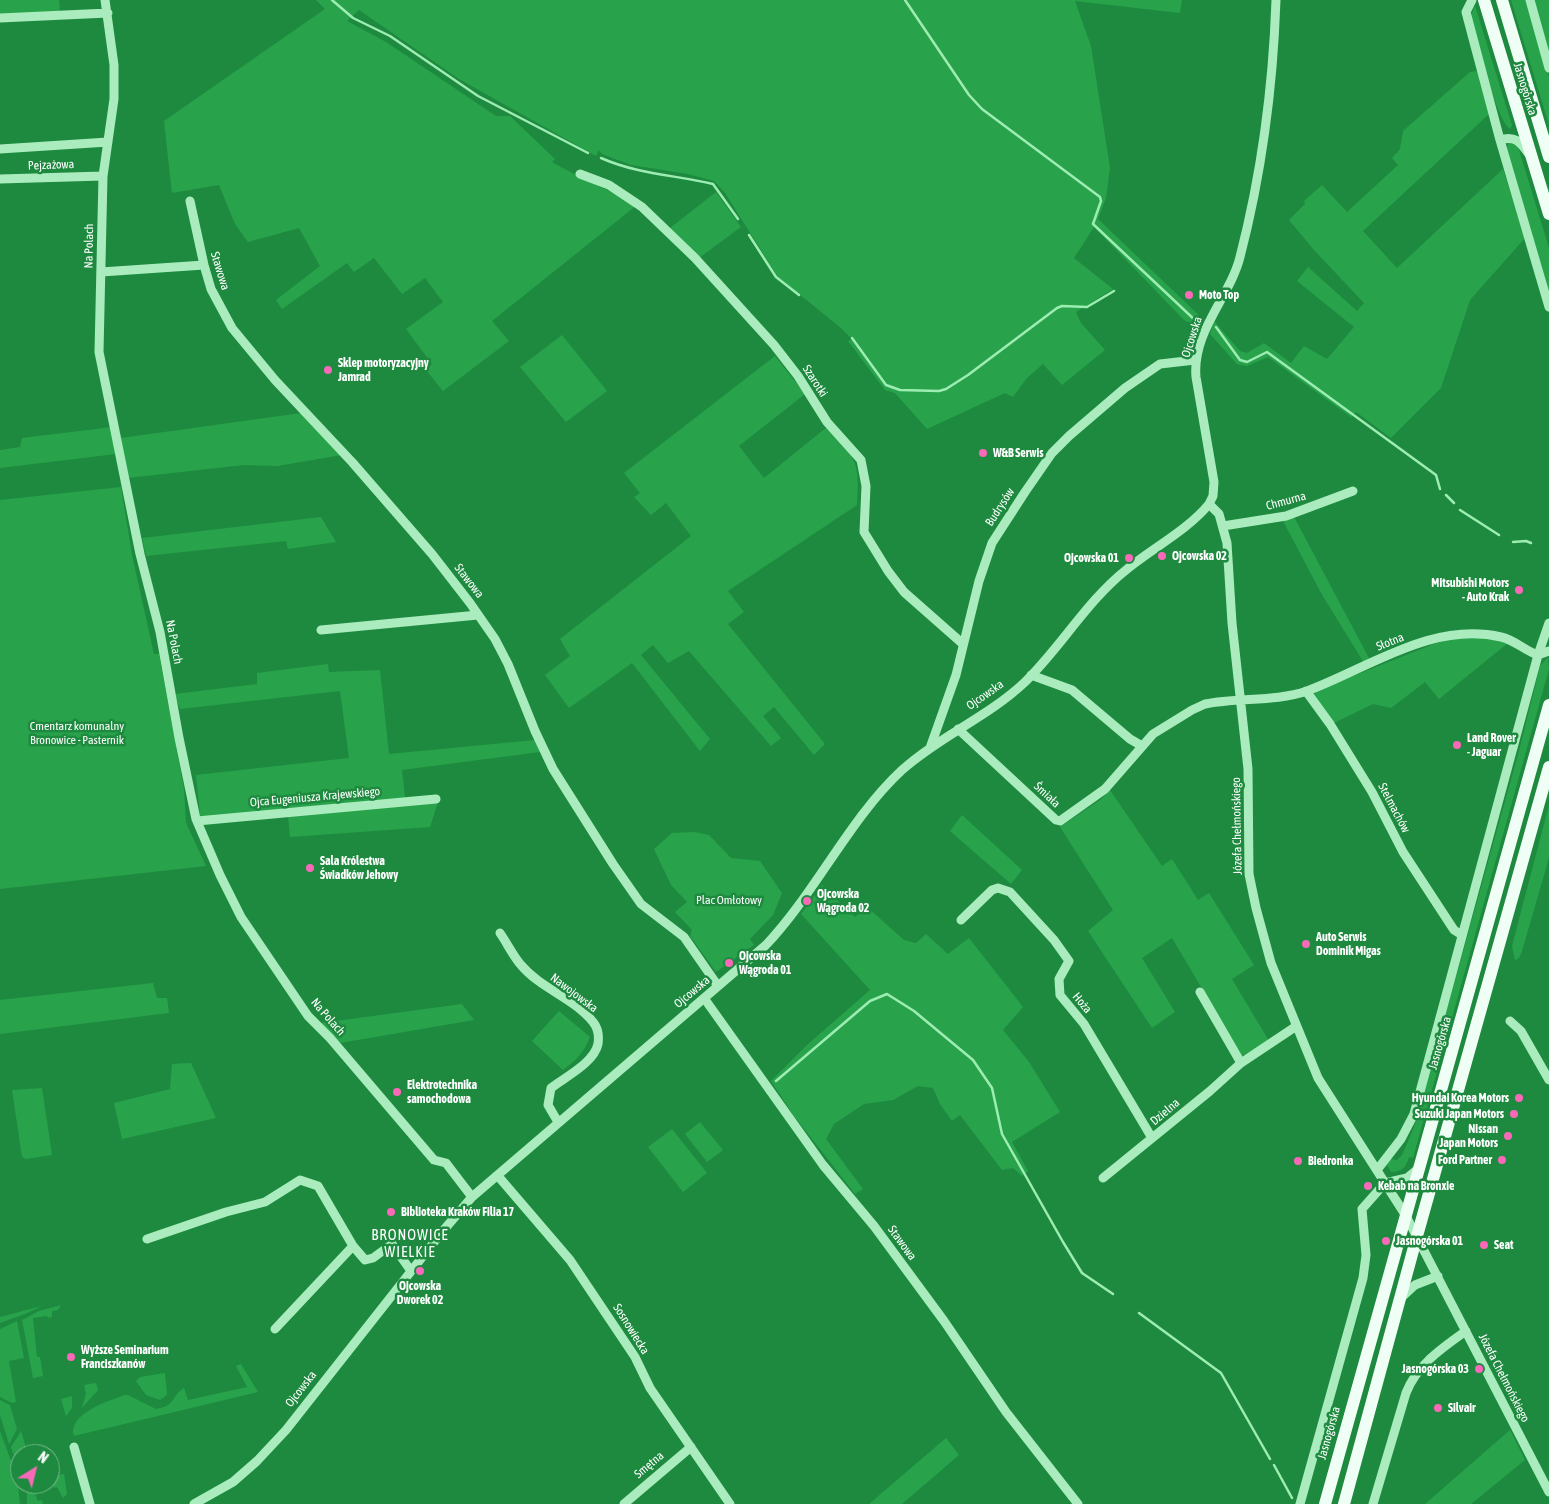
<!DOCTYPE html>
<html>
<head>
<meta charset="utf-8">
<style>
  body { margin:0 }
  #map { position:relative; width:1549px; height:1504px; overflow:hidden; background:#1e8a3f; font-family:"Asap Condensed",sans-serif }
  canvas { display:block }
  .north { position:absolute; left:10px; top:1444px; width:50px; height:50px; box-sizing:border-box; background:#1e8a3f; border:1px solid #78b98c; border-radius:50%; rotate:36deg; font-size:14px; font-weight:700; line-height:20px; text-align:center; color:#fff }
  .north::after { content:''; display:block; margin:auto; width:18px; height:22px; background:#fa69b9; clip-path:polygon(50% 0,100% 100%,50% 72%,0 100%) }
</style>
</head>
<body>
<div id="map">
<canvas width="1549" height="1504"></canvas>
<div class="north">N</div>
</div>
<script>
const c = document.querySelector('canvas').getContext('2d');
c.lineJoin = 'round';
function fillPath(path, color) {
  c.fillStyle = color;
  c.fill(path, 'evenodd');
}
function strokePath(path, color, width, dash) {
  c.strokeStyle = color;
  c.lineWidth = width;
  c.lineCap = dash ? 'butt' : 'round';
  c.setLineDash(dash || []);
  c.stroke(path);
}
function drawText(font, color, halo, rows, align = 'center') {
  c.font = font + ' "Asap Condensed",sans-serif';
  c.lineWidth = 5;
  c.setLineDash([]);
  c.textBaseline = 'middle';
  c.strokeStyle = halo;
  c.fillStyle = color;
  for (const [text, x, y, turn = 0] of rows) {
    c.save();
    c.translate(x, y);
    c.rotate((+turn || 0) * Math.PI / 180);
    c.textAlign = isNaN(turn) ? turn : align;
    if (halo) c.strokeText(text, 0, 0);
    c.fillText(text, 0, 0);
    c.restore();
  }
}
fillPath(new Path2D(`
  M0,0h59l1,12 -60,4z
  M316,0h866l-2,13 -105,-12 16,45 19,122 -4,30 -8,21 106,101 -5,7 -15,-7 -90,-93 -20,31 39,31 -37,23 5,11 24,27 -43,35 -19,-21 -16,14 -14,19 -8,-4 -78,36 -32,-36 -10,-3 -37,-49 4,-2 -11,-11 -63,-51 -53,-84 -11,-12 -26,-7 -57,-9 -29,-11 -3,-4 -3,6 -137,-77 -100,-69 -12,11 39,21 110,74h14l45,43 -3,3c27,16 57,28 85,43l-145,116 17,20 -66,50 -17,-21 6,-6 -26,-35 37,-27 -18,-24 -23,16 -28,-36 -20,14 -7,-9 -65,46 -6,-9 44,-34 -21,-38 -51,14 -13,-18 -16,-39 -47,8 -8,-72 161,-112z
  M1511,0h15l23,77v48z
  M1533,0h16v57z
  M1475,6l37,119 -2,4c-15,-11 -32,-90 -39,-113z
  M1477,71l12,43 -126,117 34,37 106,-99 22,69 -55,62 -29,88 -50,50 -35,-26 -5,5 -83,-60 -21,9 -10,-2 -27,-30 4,-13 26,30 7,2 17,-10 27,20 13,-17 23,13 27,-32 -57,-46 11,-14 49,44 7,-8 -50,-53 -25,-30 16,-16 -1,-3 18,-16 25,27 51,-47 -6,-7 8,-9 3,-18 67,-59z
  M1508,141h6l5,9 30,98v43l-42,-142z
  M716,192l25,35 -42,31 -29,-30z
  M562,335l45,56 -41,31 -46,-55z
  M775,356l30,38 -66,52 25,32 63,-51c29,33 33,32 30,78l-129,86 16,21 -16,12 97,120 -11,11 -40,-48 -11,9 18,22 -10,8 -82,-95 -21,12 -15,-18 -12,10 69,84 -10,12 -68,-88 -63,45 -24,-33 25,-19 -10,-17 131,-103 -25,-33 -15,12 -17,-18 6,-4 -16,-20z
  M301,413l41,42 -65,11 -33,-1 -117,13 -6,-40z
  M112,427l4,27 -116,14v-18l20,-3 2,-9z
  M121,487l11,68 22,99h5l25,135 2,34 20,43 -206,23v-389z
  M321,517l15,25 -48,7 -2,-8 -140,15 -4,-18z
  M1294,517l76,143 -6,3 -43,-70 -39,-74z
  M1455,637h21l32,6 -69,56 -14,-17 -34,26 -18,-4 -39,19 -20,-26 1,-6 119,-47z
  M1548,657l1,12 -136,489 -4,-1c-3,10 -7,15 -18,15l-4,-7 3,-6 7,1 5,-5 12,-28 105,-376 21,-85z
  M328,664l1,8 51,-2 9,84 146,-14 5,12 -138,18 3,27 32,-2 1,7 -8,25 -140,10 -2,-22 -87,10 -5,-50 153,-17 -9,-67 -160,18 -5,-15 82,-10v-11z
  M1110,790l52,76 10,-7 26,41 11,-7 45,72 -22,14 37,62 -27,15 -70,-118 -30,20 33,54 -23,16 -64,-97 25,-21 -53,-83 40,-27z
  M1549,805v53l-27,93 -3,7 -4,2 -3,-14z
  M962,815l60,55 -11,14 -61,-53z
  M694,832l15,3 22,23 29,3 22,32 -9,22 -23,24 4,6 -38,27 -26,-36 2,-6 -17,-18 12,-10 -16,-17 -17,-36 18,-16z
  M822,885l33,32 12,-10 37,33 12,3 10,-9 22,20 21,-16 54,69 -20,23 26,32 31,50 -48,30 16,29 -6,5 -9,-8 -11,2 -42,-55 -8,6 -12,-17 -7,-16 -15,-2 -25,14 -29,4 -30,20 -8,15 37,50 -8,5 -61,-78 -23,-35 36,-36 63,-55 -69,-76z
  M153,983l4,15h10l2,15 -169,21v-34z
  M462,1004l12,16 -134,23 -19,-20z
  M559,1011l31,26c-6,16 -14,23 -27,33l-31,-29z
  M191,1063l25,55 -94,21 -8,-36 56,-14 2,-25z
  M42,1088l10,67 -26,4 -4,-2 -10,-67z
  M700,1122l23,28 -16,12 -22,-28z
  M672,1129l35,44 -24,19 -35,-45z
  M61,1305l-3,5 -6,1v6l-4,1 -1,-2 -14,2 4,39h3l3,19 -10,2 -11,-58 17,-9z
  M42,1306l-17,8 -25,9v-6z
  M17,1321l7,37 -15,3 7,41 -4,1 -12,-6v-68z
  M241,1364l17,28 -184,44c-7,-22 34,-35 51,-41h3l28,14c20,-3 15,-13 28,-21l4,12 59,-13 -11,-21z
  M165,1373l2,22 -7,5 -14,-5 -10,-14 4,-4z
  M96,1383l2,7 -16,18 4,-14 -2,-9z
  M72,1396v12l-6,8 -5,-17z
  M0,1400l10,5 7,24 -8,15 -9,-29z
  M1510,1430l15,30 -54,44h-46z
  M0,1431l17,46 3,27h-20z
  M21,1431l7,23h-8l-2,14 -7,-21z
  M946,1438l13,17 -57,49h-33z
  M64,1474l3,20 -4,4 -6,-11 -3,1 -1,-5h-3v-6z
  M30,1484h9l-2,4 2,4 -4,2 3,7 4,-1 1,4h-16v-14z`), '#28a34b');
strokePath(new Path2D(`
  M332,0l21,18 37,18 88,60 110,57
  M905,0l64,95 13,14 118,88 1,4 -8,23 104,98
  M601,158c36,16 74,17 112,26l25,35
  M749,235l27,42 23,18
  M1216,327l24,33 7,2 20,-10 169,123 4,14
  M852,338l34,47 14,5 39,1 7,-2 22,-14 89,-67 5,-2 25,1 27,-16
  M1446,495l8,8
  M1460,510l39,25
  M1513,542l13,-1 5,2
  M776,1081l94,-80 17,-7 27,17 59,49 19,28 10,46 61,108 19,31 31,21
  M1139,1313l82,60 49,86
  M1274,1465l18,33`), '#9dedb3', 2.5);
strokePath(new Path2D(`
  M105,0l9,65v34l-11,77 -4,176 41,202 20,78 19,106 17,81 24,56 21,42 67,99 22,22 104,122 12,3 26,34
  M1472,0l-6,12 34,128 49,167
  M1530,0l19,68
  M0,18l108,-5
  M1500,140c15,-5 20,2 28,13
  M0,149l108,-7
  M580,174l29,11 33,22 53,51 79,87 24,31 29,46 34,38 5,26 -2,46 24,39 16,21 59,52
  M0,179l103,-3
  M190,201l14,64 7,24 21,39 43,52 77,82 80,92 38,49 25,36 13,25 27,67 18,38 60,95 28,40 43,33 34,49
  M101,272l103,-7
  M1209,504l10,10 8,29 5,80 16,146 1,105 7,34 15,55 47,115 88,138 143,276
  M1223,526l63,-10 67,-25
  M321,630l157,-15
  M1031,675l41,15 58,49 12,7
  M1306,691l24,33 42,68 31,60 51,78 8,5
  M958,729l98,91 4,1 45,-32 48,-55 39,-24 13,-6c33,-7 70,-2 102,-13 62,-23 125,-70 194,-54 14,3 24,14 37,18l11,-4
  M930,748l26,-73 23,-94 13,-38 33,-51 27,-39 17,-17 56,-48 35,-24 35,-4
  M197,821l239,-22
  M961,920l31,-30 6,-2 12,4 44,48 15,21 -10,18 1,16 24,29 68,114
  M500,933c7,10 13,23 21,32 20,24 53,33 72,57 5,6 6,15 5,22 -4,19 -33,33 -47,44l-3,17 10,17
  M1200,992l41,71
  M704,998l119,167 51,61 70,95 62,91 72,92
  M1510,1021l11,10 28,49
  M1377,1170l24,-31 13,-25 124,-459 11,-32
  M498,1176l72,84 65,97 15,31 80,116
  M1103,1178l107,-87 31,-28 54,-36
  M1385,1183l22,-5 11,-9
  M147,1239l79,-27 39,-10 35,-22 18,6 35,60 12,14 8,-2 19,-14 19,27
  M1402,1297l13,-12 23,-9
  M275,1329l78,-83
  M74,1447l16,57
  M194,1504l39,-22 24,-21 29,-31 156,-198 30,-35 294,-252c50,-53 84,-127 136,-175 38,-34 86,-53 123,-88 36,-35 62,-81 101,-112 25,-21 62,-40 83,-66l4,-8 1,-14 -18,-105c-4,-46 34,-80 44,-120 22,-85 33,-170 36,-257
  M624,1504l67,-57
  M1300,1504l63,-226 3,-23 -4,-46 23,-26
  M1373,1504l33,-111c11,-28 36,-45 60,-62`), '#aaecbd', 9);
strokePath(new Path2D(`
  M1484,0l65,214
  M1502,0l47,157
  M1325,1504l224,-799
  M1344,1504l73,-268 132,-469`), '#effff5', 12);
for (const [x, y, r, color] of [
  [1189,295,5,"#fa69b9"],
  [328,370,5,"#fa69b9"],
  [983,453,5,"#fa69b9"],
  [1162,556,5,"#fa69b9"],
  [1129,558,5,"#fa69b9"],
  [1519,590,5,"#fa69b9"],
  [1457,745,5,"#fa69b9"],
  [310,868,5,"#fa69b9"],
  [807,901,5,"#fa69b9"],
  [1306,944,5,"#fa69b9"],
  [729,963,5,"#fa69b9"],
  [397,1092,5,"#fa69b9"],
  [1519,1098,5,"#fa69b9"],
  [1514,1114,5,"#fa69b9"],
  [1508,1136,5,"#fa69b9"],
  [1502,1160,5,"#fa69b9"],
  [1298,1161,5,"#fa69b9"],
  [1368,1186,5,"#fa69b9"],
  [391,1212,5,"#fa69b9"],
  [1386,1241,5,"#fa69b9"],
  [1484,1245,5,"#fa69b9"],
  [420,1271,5,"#fa69b9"],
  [71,1357,5,"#fa69b9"],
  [1479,1369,5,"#fa69b9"],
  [1438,1408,5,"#fa69b9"]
]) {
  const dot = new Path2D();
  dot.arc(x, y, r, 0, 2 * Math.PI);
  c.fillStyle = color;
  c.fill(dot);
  strokePath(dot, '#1e8a3f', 2);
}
drawText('12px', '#fff', '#1e8a3f', [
  ["Jasnogórska",1525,89,73],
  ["Pejzażowa",51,165,-2],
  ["Na Polach",89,246,-89],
  ["Stawowa",220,271,73],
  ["Ojcowska",1192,337,-72],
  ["Szarotki",815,381,57],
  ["Chmurna",1286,501,-15],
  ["Budrysów",1000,507,-57],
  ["Stawowa",469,581,52],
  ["Na Polach",174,642,79],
  ["Słotna",1390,642,-22],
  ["Ojcowska",985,695,-35],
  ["Śmiała",1047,795,43],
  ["Ojca Eugeniusza Krajewskiego",315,797,-5],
  ["Stelmachów",1394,808,62],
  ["Józefa Chełmońskiego",1237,826,-91],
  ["Ojcowska",692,992,-40],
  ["Nawojowska",574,993,37],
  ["Hoża",1082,1003,50],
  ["Na Polach",328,1017,49],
  ["Jasnogórska",1440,1043,-74],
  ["Dzielna",1165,1112,-40],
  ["Stawowa",902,1243,54],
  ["Sosnowiecka",631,1329,58],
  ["Józefa Chełmońskiego",1504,1378,63],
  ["Ojcowska",301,1389,-52],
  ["Jasnogórska",1329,1433,-74],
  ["Smętna",649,1465,-40]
]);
drawText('bold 12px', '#fff', '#1e8a3f', [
  ["Moto Top",1199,295],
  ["Sklep motoryzacyjny",338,363],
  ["Jamrad",338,377],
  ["W&B Serwis",993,453],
  ["Ojcowska 02",1172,556],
  ["Ojcowska 01",1119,558,"right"],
  ["Mitsubishi Motors",1509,583,"right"],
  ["- Auto Krak",1509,597,"right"],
  ["Land Rover",1467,738],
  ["- Jaguar",1467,752],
  ["Sala Królestwa",320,861],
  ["Świadków Jehowy",320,875],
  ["Ojcowska",817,894],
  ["Wągroda 02",817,908],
  ["Auto Serwis",1316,937],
  ["Dominik Migas",1316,951],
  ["Ojcowska",739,956],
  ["Wągroda 01",739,970],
  ["Elektrotechnika",407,1085],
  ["samochodowa",407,1099],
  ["Hyundai Korea Motors",1509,1098,"right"],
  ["Suzuki Japan Motors",1504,1114,"right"],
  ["Nissan",1498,1129,"right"],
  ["Japan Motors",1498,1143,"right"],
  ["Ford Partner",1492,1160,"right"],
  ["Biedronka",1308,1161],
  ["Kebab na Bronxie",1378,1186],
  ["Biblioteka Kraków Filia 17",401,1212],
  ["Jasnogórska 01",1396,1241],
  ["Seat",1494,1245],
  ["Ojcowska",420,1286,"center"],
  ["Dworek 02",420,1300,"center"],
  ["Wyższe Seminarium",81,1350],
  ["Franciszkanów",81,1364],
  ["Jasnogórska 03",1469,1369,"right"],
  ["Silvair",1448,1408]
], 'left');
drawText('12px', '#fff', '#1e8a3f', [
  ["Cmentarz komunalny",77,726],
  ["Bronowice - Pasternik",77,740],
  ["Plac Omłotowy",729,900]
]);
c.letterSpacing = '1px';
drawText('15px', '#fff', '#1e8a3f', [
  ["BRONOWICE",410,1235],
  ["WIELKIE",410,1252]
]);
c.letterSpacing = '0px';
</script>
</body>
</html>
